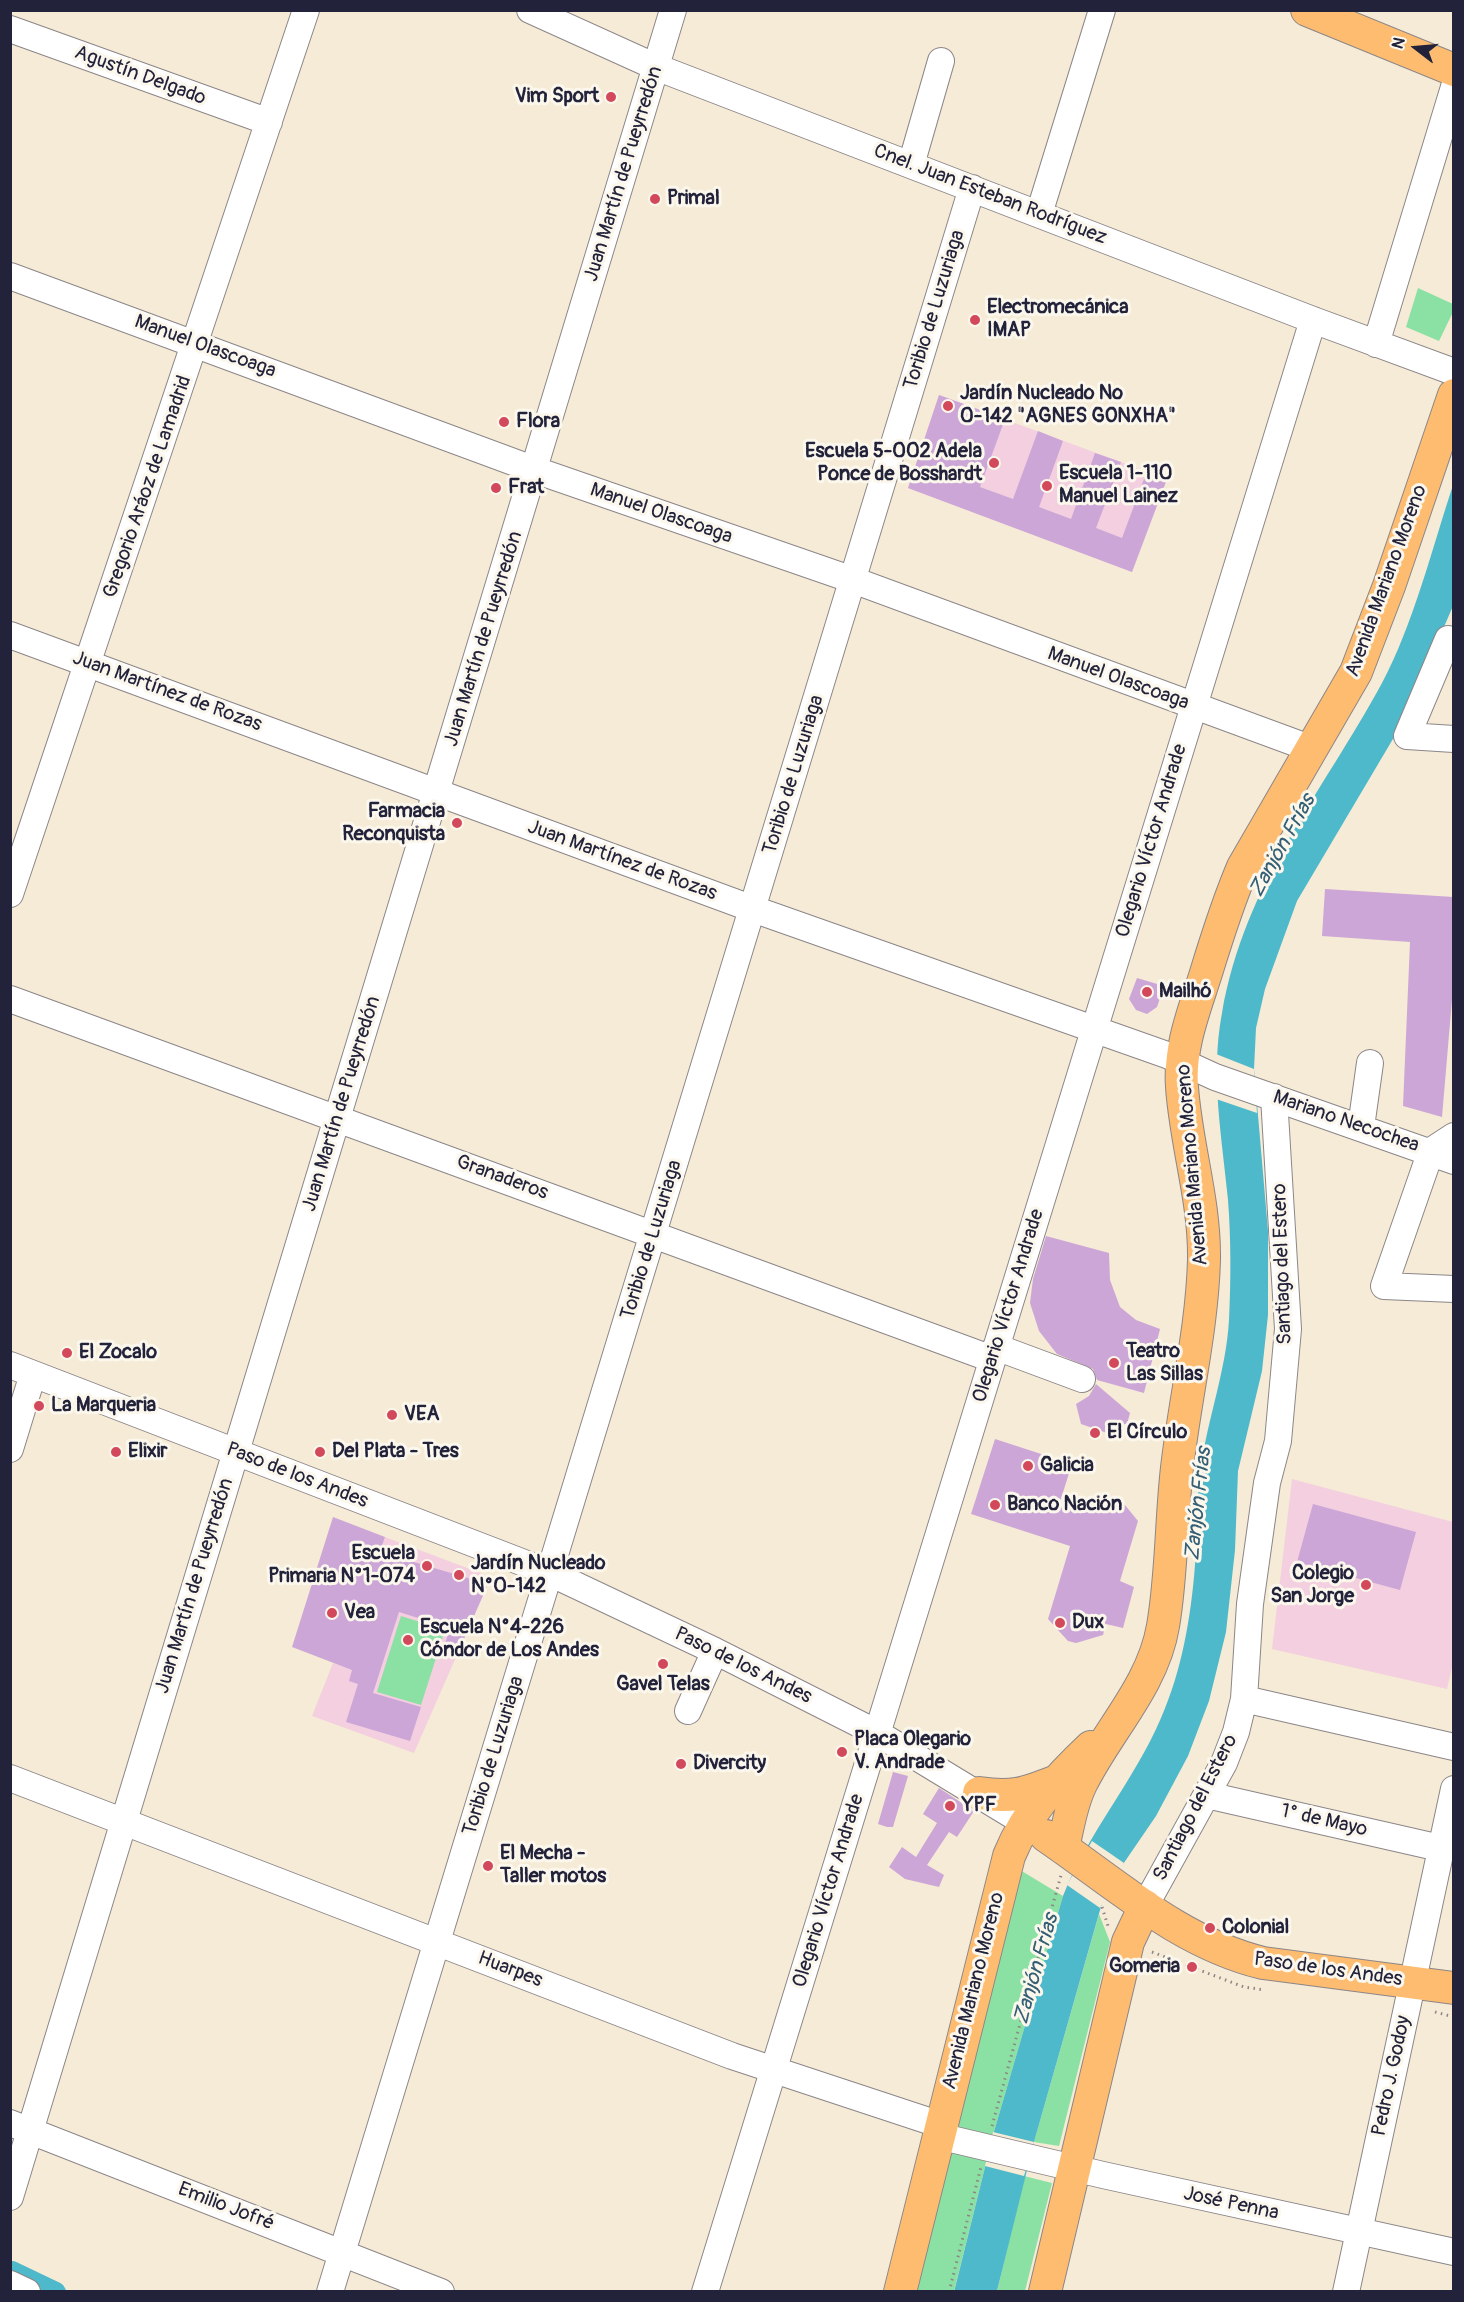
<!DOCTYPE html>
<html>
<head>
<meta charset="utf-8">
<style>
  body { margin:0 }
  #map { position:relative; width:1464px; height:2302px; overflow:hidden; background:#f6ebd6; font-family:Pangolin,sans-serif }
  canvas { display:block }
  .frame { position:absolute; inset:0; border:12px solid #22223b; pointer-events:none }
  .north { position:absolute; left:1386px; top:18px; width:60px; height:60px; -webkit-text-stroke:4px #fbf7ec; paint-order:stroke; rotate:286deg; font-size:16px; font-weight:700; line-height:24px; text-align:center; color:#22223b }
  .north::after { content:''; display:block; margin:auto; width:21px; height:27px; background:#22223b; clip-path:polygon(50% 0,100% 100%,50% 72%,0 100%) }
</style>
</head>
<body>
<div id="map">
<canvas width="1464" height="2302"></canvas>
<div class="frame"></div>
<div class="north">N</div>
</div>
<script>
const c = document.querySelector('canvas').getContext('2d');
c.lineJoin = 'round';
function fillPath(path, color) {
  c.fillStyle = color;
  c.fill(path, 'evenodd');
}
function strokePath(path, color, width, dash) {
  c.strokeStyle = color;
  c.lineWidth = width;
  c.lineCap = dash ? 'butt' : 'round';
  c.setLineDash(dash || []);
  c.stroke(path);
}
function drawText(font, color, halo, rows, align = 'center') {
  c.font = font + ' Pangolin,sans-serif';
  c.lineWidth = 6;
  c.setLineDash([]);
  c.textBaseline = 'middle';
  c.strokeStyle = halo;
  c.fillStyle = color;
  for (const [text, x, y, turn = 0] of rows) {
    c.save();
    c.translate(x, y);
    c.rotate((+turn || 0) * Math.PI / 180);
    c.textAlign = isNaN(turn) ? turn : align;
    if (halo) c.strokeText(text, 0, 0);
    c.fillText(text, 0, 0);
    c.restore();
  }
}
fillPath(new Path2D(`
  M939,395l228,84 -35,93 -224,-84z
  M1292,1479l161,43 1,136 -7,31 -175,-40z
  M385,1537l106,40 -77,176 -102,-37 21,-53 12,4z`), '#f3cfdf');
fillPath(new Path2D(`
  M1418,288l35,16v8l-14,29 -33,-14z
  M401,1616l44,14 -24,75 -44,-13z
  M1020,1870l43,26 -70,239 -39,156 -38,1z
  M1099,1914l11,28 -51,204 -25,-4z
  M1024,2176l28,7 -27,108 -28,1z`), '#8be0a3');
fillPath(new Path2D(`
  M1453,485v121l-50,116 -106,179 -32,88 -9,39 -2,41 14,162v84l-6,56 -24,100 -3,79 -9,82 -17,69 -21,55 -32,60 -39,57 -15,30 -68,239 -37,149 -43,1 39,-157 70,-239c25,-63 71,-115 98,-178 21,-48 30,-101 34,-153 2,-33 1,-65 6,-98 7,-50 25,-96 28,-147 2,-40 2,-81 -1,-120 -6,-64 -18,-124 -6,-187 23,-131 99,-218 160,-330 31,-58 50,-134 71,-198z`), '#4db9ca');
fillPath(new Path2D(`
  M1216,1054l38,15 3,44 -41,-14z
  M1092,1841l32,22 -24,45 -33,-23z
  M993,2132l41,10 -10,34 -39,-10z`), '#f6ebd6');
strokePath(new Path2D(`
  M12,2271l44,21`), '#4db9ca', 20);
fillPath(new Path2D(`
  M939,395l66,24 -25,68 33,12 25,-68 25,10 -24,66 32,12 24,-66 26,9 -25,66 26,10 25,-67 20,8 -35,93 -224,-84z
  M1325,889l129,8v79l-12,141 -39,-11 7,-164 -88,-6z
  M1137,978l27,8 -7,21 -10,7 -11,-4 -7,-11z
  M1046,1236l63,17 1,27 10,27 16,13 24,9 -16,64 -47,-13 -4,-11 -36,-15 -18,-23 -9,-28 3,-24z
  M1096,1384l34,29 -3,11h-17l-3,9 -26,-9 -5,-20 13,-8z
  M995,1439l77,25 -14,44 55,-12 7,3 18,22 -18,60 14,6 -11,41 -17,-4 -3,11 -27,8 -8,-2 -20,-22 22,-73 -99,-32z
  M1313,1504l103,28 -16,58 -103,-28z
  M333,1517l52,20 -5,15 108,32 -28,64 -15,-4 5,-16 -51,-16 -26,81 48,14 -11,34 -64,-19 12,-38 -9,-3 3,-11 -60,-23z
  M893,1772l15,4 -15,51h-6l-9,-3z
  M939,1788l35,23 -17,26 -8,-5 -22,33 17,10 -5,12 -34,-8 -16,-12 13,-20 14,10 21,-34 -14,-9z`), '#cca6d7');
const minor = new Path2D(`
  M530,10l126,57 657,253 141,52
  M10,29l259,93
  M911,165l30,-104
  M1039,214l63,-204
  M10,276l525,194 318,110 459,169
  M1376,344l78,-257
  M10,635l743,274 414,146 48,22 239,84
  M1448,639l-41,97 47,3
  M10,894l296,-884
  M10,999l982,360
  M1361,1127l9,-64
  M1431,1151l-47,135 70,3
  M1431,1151l23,-15
  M996,1347l86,32
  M10,1365l540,208 165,78 162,82 148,90
  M10,1449l23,-75
  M1244,1699l210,48
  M688,1711l27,-60
  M10,1778l722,278 209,69 10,14 152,36 351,77
  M1207,1795l233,53
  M1145,1906l79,-143 12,-31 8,-33 6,-95 17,-121 11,-42 10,-112 -14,-232
  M10,2123l431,169
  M10,2197l663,-2187
  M10,2284l17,8
  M330,2292l642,-2104
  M705,2292l608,-1972
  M1346,2292l108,-503`);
const major = new Path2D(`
  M1307,10l147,60
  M979,1793c32,5 45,1 75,-11
  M1046,1836c69,47 134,107 217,127l191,25
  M1063,1848c5,-21 8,-44 18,-64 26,-53 72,-98 82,-158 9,-52 8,-106 14,-158 8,-70 25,-138 27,-208 1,-59 -18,-115 -22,-173 -3,-40 12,-76 24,-114 11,-36 22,-71 37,-106l113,-195 33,-86 65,-191
  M900,2292l109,-436c18,-44 48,-77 82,-109
  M1045,2292l83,-350 17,-36`);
strokePath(minor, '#8c8688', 28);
strokePath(major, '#8c8688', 34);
strokePath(new Path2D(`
  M1102,1907l6,19
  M1152,1952l92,35 21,3
  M1435,2012l19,5
  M992,2126l69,-251
  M949,2292l32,-125`), '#8c8688', 3, [1.5, 4.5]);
strokePath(minor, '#fff', 26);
strokePath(major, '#febc70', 32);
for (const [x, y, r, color] of [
  [611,97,6,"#d1495b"],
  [655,199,6,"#d1495b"],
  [975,320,6,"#d1495b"],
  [948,406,6,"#d1495b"],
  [504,422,6,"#d1495b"],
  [994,463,6,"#d1495b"],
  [1047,486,6,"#d1495b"],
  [496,488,6,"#d1495b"],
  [457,823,6,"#d1495b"],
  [1147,992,6,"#d1495b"],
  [67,1353,6,"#d1495b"],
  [1114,1363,6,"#d1495b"],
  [39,1406,6,"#d1495b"],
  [392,1415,6,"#d1495b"],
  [1095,1433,6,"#d1495b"],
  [116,1452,6,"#d1495b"],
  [320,1452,6,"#d1495b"],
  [1028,1466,6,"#d1495b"],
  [995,1505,6,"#d1495b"],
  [427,1566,6,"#d1495b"],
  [459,1575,6,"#d1495b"],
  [1366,1585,6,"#d1495b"],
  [332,1613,6,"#d1495b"],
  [1060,1623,6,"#d1495b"],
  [408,1640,6,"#d1495b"],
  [663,1664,6,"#d1495b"],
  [842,1752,6,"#d1495b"],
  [681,1764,6,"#d1495b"],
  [950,1806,6,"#d1495b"],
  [488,1866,6,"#d1495b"],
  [1210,1928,6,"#d1495b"],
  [1192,1967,6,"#d1495b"]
]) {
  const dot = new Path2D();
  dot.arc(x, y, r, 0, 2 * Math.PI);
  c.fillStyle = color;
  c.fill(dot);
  strokePath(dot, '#fbf7ec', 2);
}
drawText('20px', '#22223b', '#fbf7ec', [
  ["Agustín Delgado",140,76,20],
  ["Juan Martín de Pueyrredón",624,174,-73],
  ["Cnel. Juan Esteban Rodríguez",990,195,21],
  ["Toribio de Luzuriaga",935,310,-73],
  ["Manuel Olascoaga",205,347,20],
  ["Gregorio Aráoz de Lamadrid",148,487,-71],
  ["Manuel Olascoaga",661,514,19],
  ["Avenida Mariano Moreno",1387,581,-70],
  ["Juan Martín de Pueyrredón",484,639,-73],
  ["Manuel Olascoaga",1118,679,20],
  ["Juan Martínez de Rozas",167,692,20],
  ["Toribio de Luzuriaga",794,775,-73],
  ["Olegario Víctor Andrade",1152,841,-73],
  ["Juan Martínez de Rozas",622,861,20],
  ["Juan Martín de Pueyrredón",342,1104,-73],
  ["Mariano Necochea",1346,1122,19],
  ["Avenida Mariano Moreno",1193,1165,-95],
  ["Granaderos",502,1178,20],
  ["Toribio de Luzuriaga",652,1240,-73],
  ["Santiago del Estero",1283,1264,-92],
  ["Olegario Víctor Andrade",1009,1306,-73],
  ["Paso de los Andes",297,1476,21],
  ["Juan Martín de Pueyrredón",195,1586,-73],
  ["Paso de los Andes",743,1666,26],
  ["Toribio de Luzuriaga",494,1756,-73],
  ["Santiago del Estero",1196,1808,-63],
  ["1° de Mayo",1324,1821,13],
  ["Olegario Víctor Andrade",829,1891,-73],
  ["Huarpes",510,1970,21],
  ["Paso de los Andes",1328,1970,8],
  ["Avenida Mariano Moreno",974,1991,-76],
  ["Pedro J. Godoy",1392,2076,-78],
  ["José Penna",1231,2204,12],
  ["Emilio Jofré",226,2207,21]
]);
drawText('bold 20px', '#22223b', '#fbf7ec', [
  ["Vim Sport",599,97,"right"],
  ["Primal",667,199],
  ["Electromecánica",987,308],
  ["IMAP",987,331],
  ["Jardín Nucleado Nº",960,394],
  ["0-142 \"AGNES GONXHA\"",960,417],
  ["Flora",516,422],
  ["Escuela 5-002 Adela",982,452,"right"],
  ["Ponce de Bosshardt",982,475,"right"],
  ["Escuela 1-110",1059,474],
  ["Manuel Lainez",1059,497],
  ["Frat",508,488],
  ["Farmacia",445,812,"right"],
  ["Reconquista",445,835,"right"],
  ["Mailhó",1159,992],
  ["Teatro",1126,1352],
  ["Las Sillas",1126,1375],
  ["El Zocalo",79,1353],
  ["La Marqueria",51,1406],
  ["VEA",404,1415],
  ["El Círculo",1107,1433],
  ["Elixir",128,1452],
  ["Del Plata - Tres",332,1452],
  ["Galicia",1040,1466],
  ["Banco Nación",1007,1505],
  ["Escuela",415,1554,"right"],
  ["Primaria N°1-074",415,1577,"right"],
  ["Jardín Nucleado",471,1564],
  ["N°0-142",471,1587],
  ["Colegio",1354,1574,"right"],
  ["San Jorge",1354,1597,"right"],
  ["Vea",344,1613],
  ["Dux",1072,1623],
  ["Escuela N°4-226",420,1628],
  ["Cóndor de Los Andes",420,1651],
  ["Gavel Telas",663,1685,"center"],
  ["Placa Olegario",854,1740],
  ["V. Andrade",854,1763],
  ["Divercity",693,1764],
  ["YPF",962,1806],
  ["El Mecha -",500,1854],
  ["Taller motos",500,1877],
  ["Colonial",1222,1928],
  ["Gomeria",1180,1967,"right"]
], 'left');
drawText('italic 21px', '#335e74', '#fbf7ec', [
  ["Zanjón Frías",1283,846,-61],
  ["Zanjón Frías",1199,1504,-84],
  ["Zanjón Frías",1037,1969,-74]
]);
</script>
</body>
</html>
